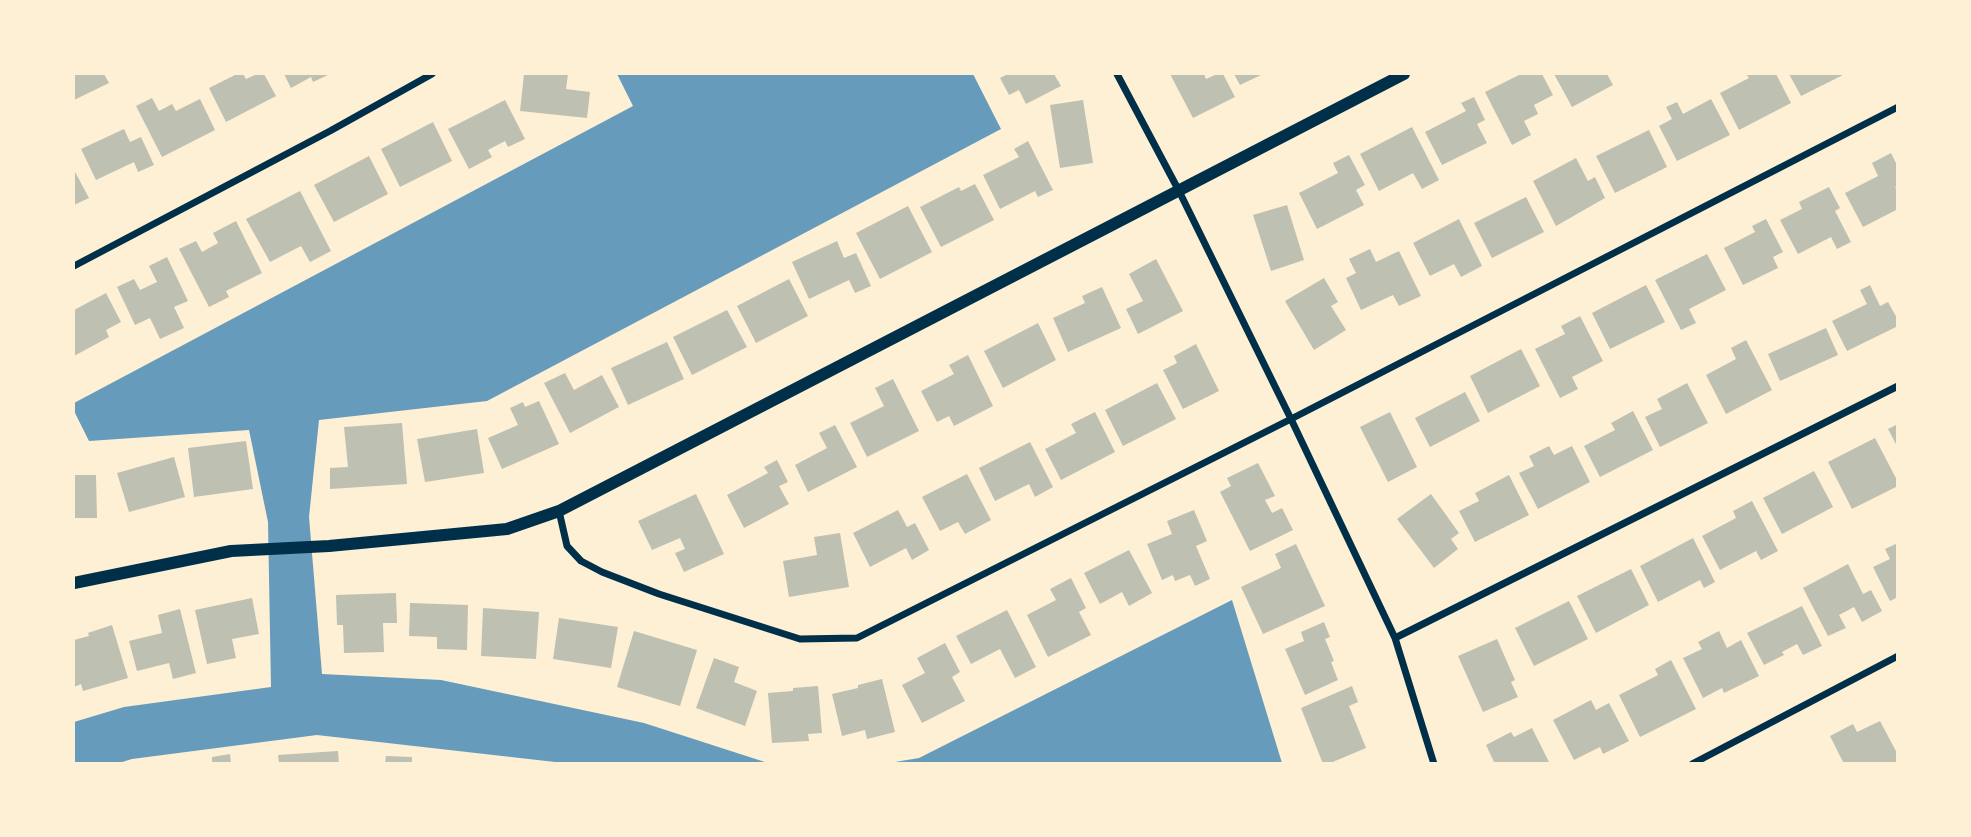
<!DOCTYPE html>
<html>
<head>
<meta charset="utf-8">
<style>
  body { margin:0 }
  #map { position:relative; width:1971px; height:837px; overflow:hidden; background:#fdf0d5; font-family:Figtree,sans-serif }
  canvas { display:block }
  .frame { position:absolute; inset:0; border:75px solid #fdf0d5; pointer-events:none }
</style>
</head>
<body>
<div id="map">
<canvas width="1971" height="837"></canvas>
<div class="frame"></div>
</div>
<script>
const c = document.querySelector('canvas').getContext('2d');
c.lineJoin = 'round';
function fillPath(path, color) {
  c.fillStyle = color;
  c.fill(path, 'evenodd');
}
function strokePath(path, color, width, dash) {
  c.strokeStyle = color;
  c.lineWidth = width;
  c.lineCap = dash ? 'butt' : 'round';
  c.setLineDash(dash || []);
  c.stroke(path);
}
fillPath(new Path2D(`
  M617,74h356l28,55 -514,272 -168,19 -10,97 13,157 119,6 203,43 124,40h-204l-247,-28 -185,24 -13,4 -45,1v-42l50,-15 147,-20 -3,-165 -19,-92 -160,11 -15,-30v-8l559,-297z
  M1232,600l50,163h-393l30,-5z`), '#669bbc');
fillPath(new Path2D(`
  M74,74h30l5,9 -35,17z
  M237,74h6l3,5 11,-5h7l12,22 -50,26 -17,-34z
  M284,74h46l-17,8 -2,-5 -20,11z
  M524,74h44l-2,15 24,3 -3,26 -67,-7z
  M1008,74h46l7,12 -35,18 -7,-14 -10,5 -9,-17z
  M1170,74h34l2,5 11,-5h6l12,23 -42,21z
  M1234,74h29l-23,11z
  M1521,74h21l11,21 -19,10 4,9 -14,7 7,14 -19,10 -27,-53z
  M1554,74h53l6,11 -41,22z
  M1746,74h30l15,29 -52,27 -19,-37 29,-15z
  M1789,74h56l-44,22z
  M1474,97l11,23 -8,4 10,19 -45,22 -17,-33 41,-21 -5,-8z
  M152,98l7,13 13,-7 4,7 24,-12 15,31 -53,27 -26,-51z
  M1711,99l19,36 -53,26 -18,-35 13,-7 -6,-12 11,-5 6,12z
  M505,100l20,39 -17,8 -3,-6 -17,9 4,7 -23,12 -21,-40z
  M1083,100l10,63 -33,5 -10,-63z
  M433,122l19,39 -52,26 -19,-38z
  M1412,127l27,53 -17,9 -9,-16 -34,18 -19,-37z
  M124,129l6,13 11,-5 13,28 -16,7 -4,-10 -38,18 -15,-31z
  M1649,130l18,37 -52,26 -19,-37z
  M1028,141l25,49 -15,7 -3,-6 -35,18 -17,-34 36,-18 -5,-8z
  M1891,153l7,14v19l-3,1 3,4v18l-35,18 -18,-34 33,-17 -6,-13z
  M1349,155l16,30 -9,5 8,15 -47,24 -18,-36 39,-20 -5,-10z
  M369,156l19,38 -54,28 -20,-37z
  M1576,158l12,23 7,-4 10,21 -49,28 -23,-45z
  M74,170l15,28 -15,7z
  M975,184l19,36 -53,27 -21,-40 39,-20 2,4z
  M1829,187l11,21 -5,3 16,31 -14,7 -6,-12 -33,17 -18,-34 22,-11 -3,-7z
  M300,191l31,60 -21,11 -9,-16 -31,16 -24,-43z
  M1526,197l18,35 -52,26 -18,-35z
  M1287,205l17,55 -33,11 -18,-56z
  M908,206l24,46 -52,27 -24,-46z
  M1459,219l23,47 -21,11 -7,-13 -24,12 -17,-33z
  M1766,219l17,33 -10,5 5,11 -35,17 -19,-37 31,-16 -3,-6z
  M236,221l26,52 -36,18 3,6 -20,10 -30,-58 17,-8 6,11 16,-9 -5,-10z
  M837,241l7,17 12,-5 15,33 -16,7 -6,-13 -40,19 -17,-37z
  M1370,249l6,13 23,-11 22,45 -22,10 -6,-11 -32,15 -15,-32 10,-5 -7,-14z
  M1707,254l19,36 -37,19 7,14 -15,7 -26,-50z
  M167,257l21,44 -14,6 10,21 -24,11 -10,-21 -15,7 -18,-38 17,-8 6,11 17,-8 -8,-16z
  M1156,259l27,52 -45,23 -12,-25 17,-8 -14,-27z
  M1324,278l14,24 -7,4 15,24 -32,20 -29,-49z
  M789,279l19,37 -52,27 -19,-37z
  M1646,285l19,37 -55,27 -18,-36z
  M1870,285l10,21 8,-4 10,18v6l-51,25 -15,-30 35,-17 -7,-14z
  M1102,287l19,41 -53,24 -15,-34 32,-15 -3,-7z
  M106,293l15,29 -15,8 3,7 -35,19v-46z
  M727,310l20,37 -55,28 -19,-38z
  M1580,316l23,45 -31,16 6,12 -18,9 -25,-49 30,-15 -4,-8z
  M1038,323l18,37 -53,28 -19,-37z
  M1826,328l12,27 -58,26 -12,-27z
  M1746,340l26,50 -46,24 -20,-39 30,-16 -5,-11z
  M667,342l17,37 -56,26 -17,-37z
  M1196,344l23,47 -36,18 -20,-39 14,-7 -3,-7z
  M1521,349l19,37 -52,27 -18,-37z
  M968,355l25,51 -39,20 -5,-10 -12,6 -16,-31 33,-17 -5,-9z
  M565,373l9,17 28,-15 17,32 -49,26 -26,-50z
  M893,379l26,52 -52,26 -17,-34 34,-17 -9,-18z
  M1157,383l19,36 -53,27 -18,-36z
  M1687,383l21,40 -48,24 -15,-30 17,-8 -5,-10z
  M1465,392l15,29 -50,26 -15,-29z
  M539,401l20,43 -57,25 -14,-31 30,-13 -8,-17 13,-6 2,5z
  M1633,411l20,39 -53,27 -16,-31 31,-16 -4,-7z
  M1095,412l20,40 -54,28 -16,-31 31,-16 -5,-9z
  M1390,412l27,55 -29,15 -28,-55z
  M402,423l5,61 -77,5v-21l18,-1 -4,-40z
  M1898,424v24l-10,-19z
  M835,425l22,42 -49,25 -13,-27 32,-17 -8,-15z
  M477,429l7,44 -59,9 -8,-43z
  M1875,438l23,44v4l-46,23 -24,-47z
  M246,441l7,48 -59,8 -6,-49z
  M1030,442l23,45 -18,10 -6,-13 -34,17 -16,-33z
  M1549,446l5,9 18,-9 18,36 -52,27 -19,-36 15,-7 -5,-10z
  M174,457l11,40 -56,15 -12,-39z
  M777,460l11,22 -9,4 10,18 -45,24 -17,-33 41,-22 -4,-6z
  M1258,463l17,33 -10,4 7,13 10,-5 11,22 -43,21 -30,-59 11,-6 -4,-8z
  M1814,471l19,36 -51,27 -19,-36z
  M967,474l24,46 -26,14 -7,-12 -18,9 -18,-34z
  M74,475h22l1,43h-23z
  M1509,475l20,40 -54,27 -16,-31 20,-10 -4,-8z
  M696,494l28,60 -40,18 -9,-19 10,-4 -5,-11 -28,12 -14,-29z
  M1431,494l28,39 -8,6 7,10 -24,19 -37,-49z
  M1752,501l26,50 -17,9 -5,-9 -36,19 -18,-34 34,-18 -3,-7z
  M898,510l9,17 8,-4 14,27 -17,10 -6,-12 -36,19 -17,-34z
  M1194,510l13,31 -11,5 14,33 -15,7 -5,-11 -15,6 -2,-6 -11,5 -15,-36 25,-10 -5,-13z
  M840,533l9,54 -60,10 -6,-36 34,-6 -3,-18z
  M1693,538l22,44 -11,6 -4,-8 -42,22 -18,-36z
  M1898,543v54l-8,4 -17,-34 17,-8 -5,-10z
  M1296,544l29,62 -62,28 -22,-47 40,-19 -6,-14z
  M1129,550l23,43 -23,13 -7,-14 -22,12 -16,-31z
  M1848,564l15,30 8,-4 11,21 -20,11 -8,-15 -15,8 7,13 -18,8 -25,-48z
  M1631,569l18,36 -53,28 -19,-37z
  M1071,578l15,30 -7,4 12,23 -43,22 -21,-42 29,-15 -6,-11z
  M396,593l1,30h-14l1,29 -40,1 -1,-28h-6l-1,-30z
  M252,598l7,36 -27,5 4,19 -29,6 -12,-54z
  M1569,601l19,38 -54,27 -19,-38z
  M410,603l58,2 -1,45 -30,-1v-12l-28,-1z
  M1802,606l20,40 -19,9 -6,-11 -15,8 2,3 -20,10 -17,-32z
  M483,608l56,4 -3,47 -55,-3z
  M180,609l16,64 -23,6 -4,-16 -32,8 -8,-30 33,-8 -4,-18z
  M1007,610l29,57 -21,11 -15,-29 -29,15 -15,-28z
  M559,618l59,9 -7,41 -58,-9z
  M1324,622l6,15 -5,2 9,22 -3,1 7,18 -33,15 -20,-46 19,-8 -3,-9z
  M112,625l16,53 -45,13 -2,-7 -7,3v-47l15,-4 -1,-3z
  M634,631l63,19 -17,56 -63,-19z
  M1719,631l8,17 14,-8 18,36 -35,17 -2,-5 -19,10 -20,-40 19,-9 -4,-7z
  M1497,639l18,41 -4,2 7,15 -35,15 -25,-56z
  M945,643l15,29 -8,5 13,24 -43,22 -20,-38 23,-12 -8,-15z
  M714,658l25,9 -5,15 23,9 -12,35 -49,-18z
  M1671,660l25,49 -56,28 -21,-42 39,-20 -3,-6z
  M882,679l13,53 -28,7 -2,-9 -23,6 -10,-42 26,-6v-3z
  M818,686l4,47 -14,1 1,7 -37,2 -4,-50 25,-2v-3z
  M1352,686l6,16 -9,4 17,42 -38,16h-5l-22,-56z
  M1591,700l5,10 13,-7 20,38 -26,13 -3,-7 -26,13 -21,-40z
  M1880,721l18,34v7l-54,2 -14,-28 23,-12 4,8z
  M1532,728l18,36h-55l-9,-19 25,-13 3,5z
  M338,751l1,13h-60l-1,-9z
  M230,754l1,10h-19v-7z
  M386,756l26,1v7h-27z`), '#bec0b2');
strokePath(new Path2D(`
  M1117,74l62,117 112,228 104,219 39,126
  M74,266l256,-135 102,-57
  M559,511l8,35 14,15 21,11 57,22 141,45 57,-1 434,-219 607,-312
  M1395,638l503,-252
  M1692,764l206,-108`), '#003049', 7);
strokePath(new Path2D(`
  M74,583l157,-32 98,-5 178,-17 52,-18 845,-437`), '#003049', 12);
</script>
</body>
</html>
